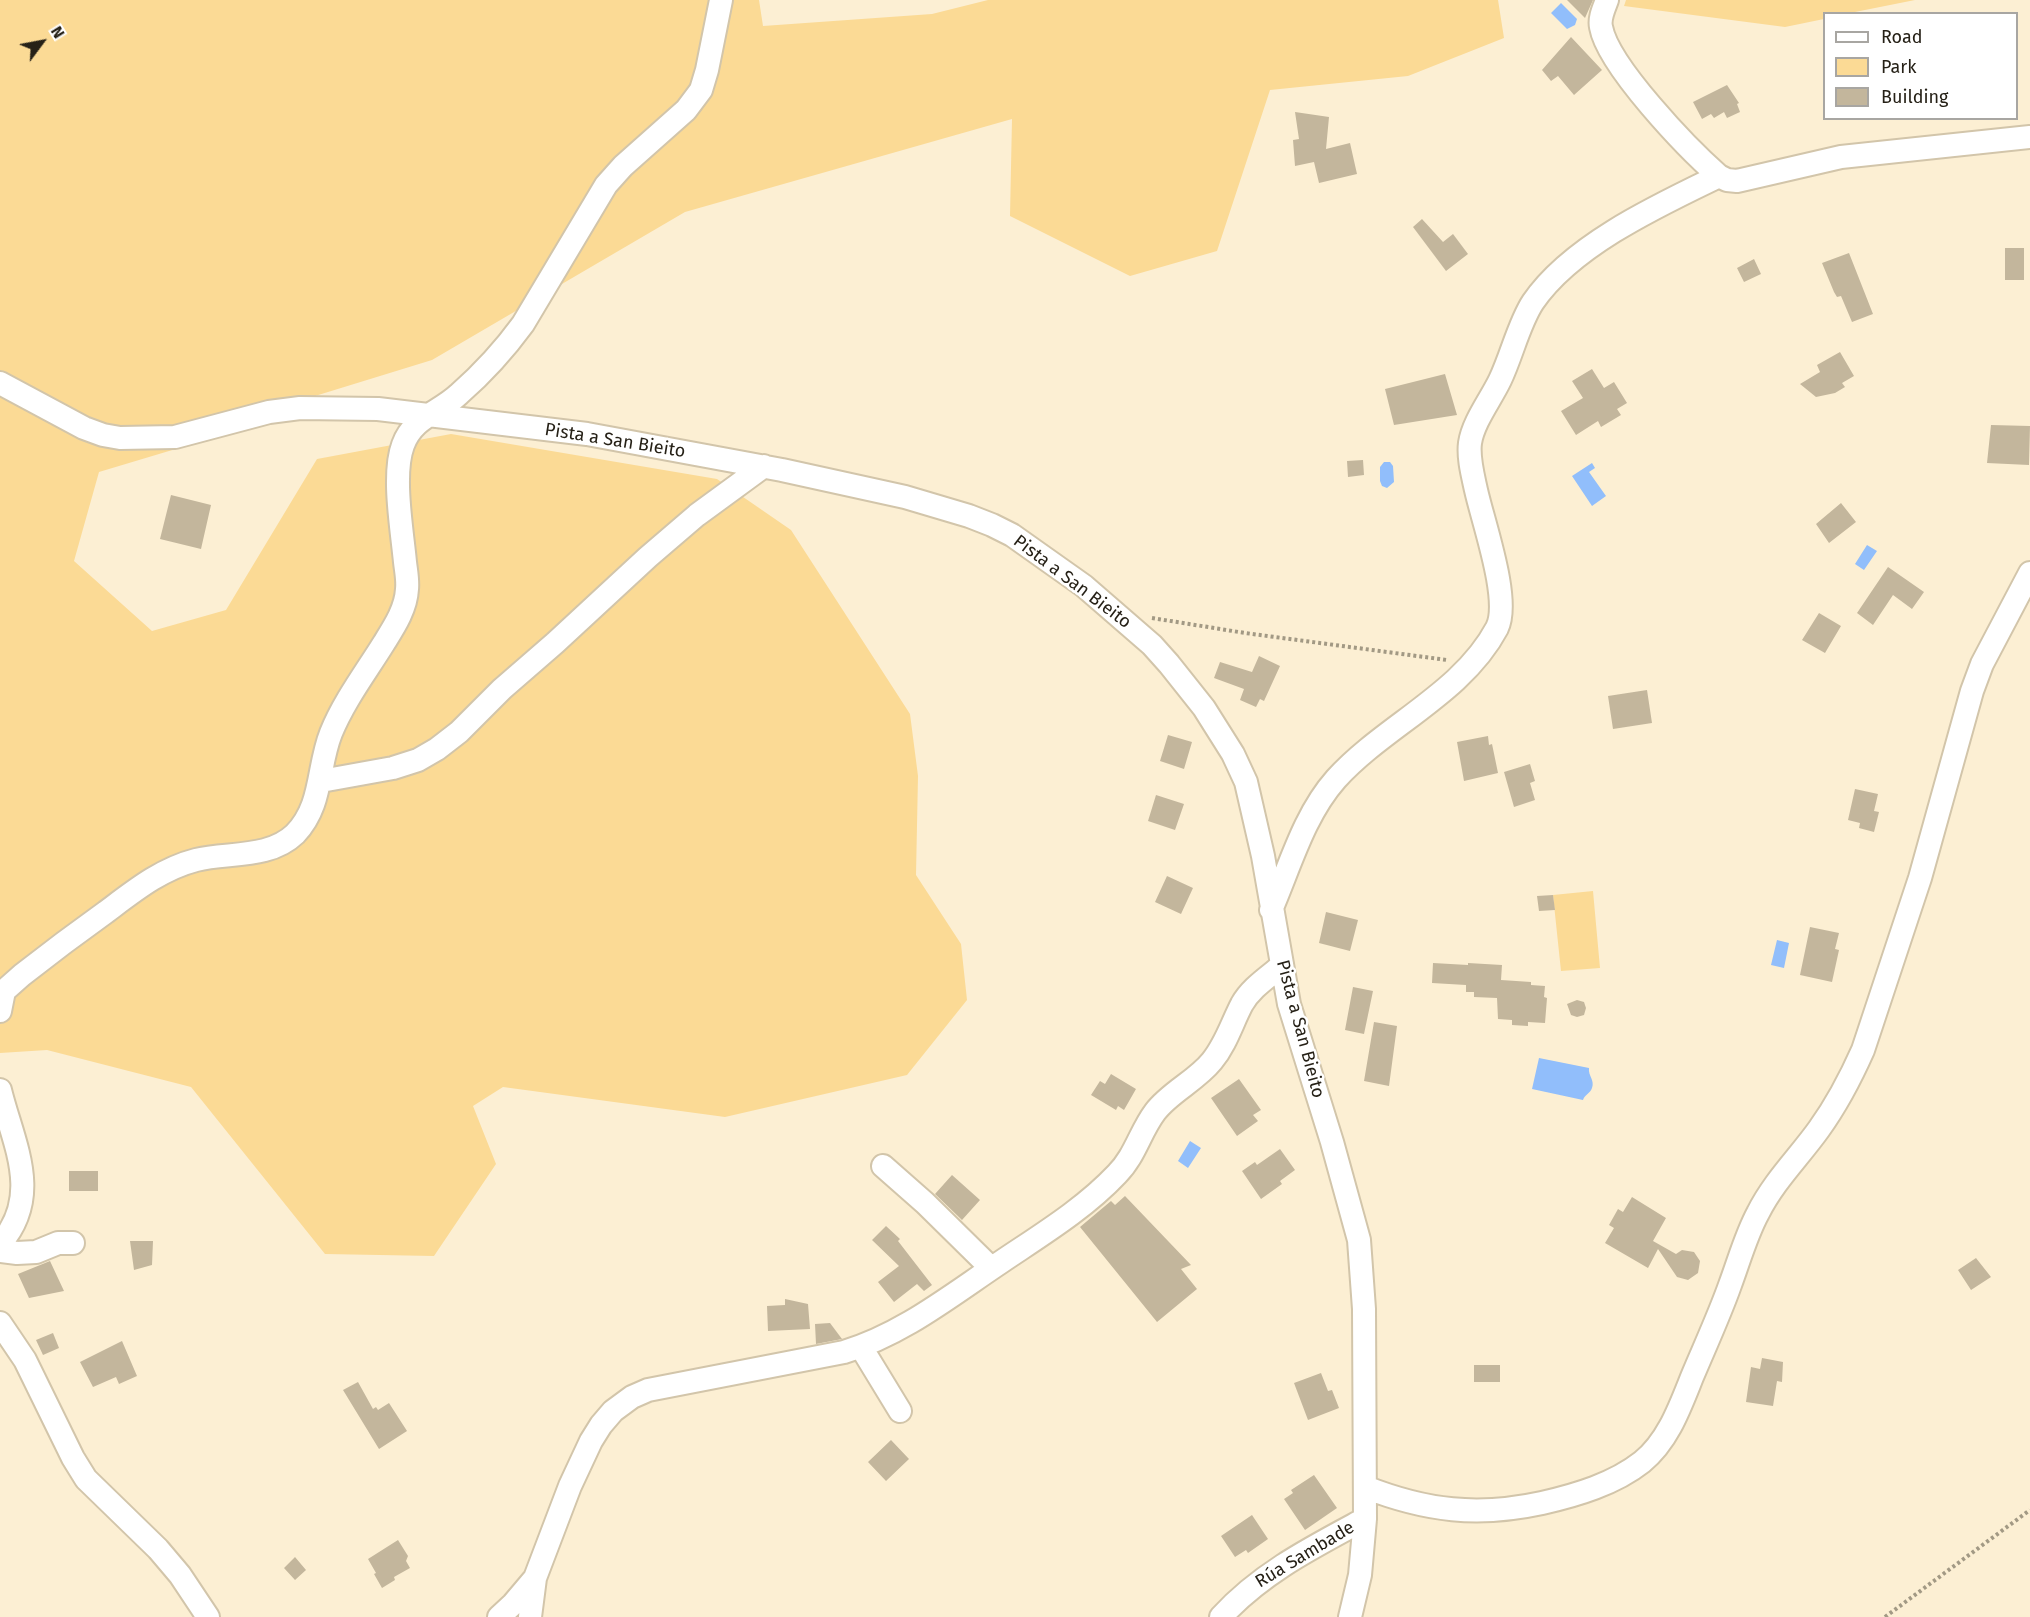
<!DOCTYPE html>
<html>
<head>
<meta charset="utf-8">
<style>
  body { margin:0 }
  #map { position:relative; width:2030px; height:1617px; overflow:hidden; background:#fcefd3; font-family:"Fira Sans",sans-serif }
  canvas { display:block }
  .legend { position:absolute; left:1823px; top:12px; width:195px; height:108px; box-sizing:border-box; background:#fff; border:2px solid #a8a6a2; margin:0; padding:8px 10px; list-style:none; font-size:18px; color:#262117 }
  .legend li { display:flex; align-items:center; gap:12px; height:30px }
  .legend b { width:30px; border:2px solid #a8a6a2 }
  .north { position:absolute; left:12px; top:12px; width:60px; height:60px; -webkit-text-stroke:4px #fff; paint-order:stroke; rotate:58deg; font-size:16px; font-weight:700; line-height:24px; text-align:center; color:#262117 }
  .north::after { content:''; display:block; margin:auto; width:21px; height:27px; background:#262117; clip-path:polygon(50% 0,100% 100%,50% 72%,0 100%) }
</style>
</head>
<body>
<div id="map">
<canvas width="2030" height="1617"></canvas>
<ul class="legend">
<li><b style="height:8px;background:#fff"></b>Road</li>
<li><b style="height:16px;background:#fbda95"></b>Park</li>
<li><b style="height:16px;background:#c3b69c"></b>Building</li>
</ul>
<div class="north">N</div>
</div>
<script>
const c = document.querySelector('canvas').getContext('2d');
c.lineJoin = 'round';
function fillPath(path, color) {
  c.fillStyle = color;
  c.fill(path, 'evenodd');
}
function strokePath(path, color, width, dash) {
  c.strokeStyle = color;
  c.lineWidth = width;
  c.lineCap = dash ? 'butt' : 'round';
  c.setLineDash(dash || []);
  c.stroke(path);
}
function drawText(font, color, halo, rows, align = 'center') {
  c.font = font + ' "Fira Sans",sans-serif';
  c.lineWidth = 5;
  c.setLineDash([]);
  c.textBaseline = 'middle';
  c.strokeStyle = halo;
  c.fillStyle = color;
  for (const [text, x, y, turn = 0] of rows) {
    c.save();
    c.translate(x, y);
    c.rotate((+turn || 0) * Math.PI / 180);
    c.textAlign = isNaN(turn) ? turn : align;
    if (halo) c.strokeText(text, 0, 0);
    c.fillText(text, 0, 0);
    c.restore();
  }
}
fillPath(new Path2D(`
  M0,0h759l4,26 169,-12 56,-14h510l6,38 -96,38 -138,14 -53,161 -87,25 -120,-60 2,-97 -327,93 -253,148 -130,40 -63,30 -140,42 -25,89 78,70 74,-21 91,-151 134,-25 266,45 74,51 119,184 8,62 -2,99 45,69 6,56 -60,75 -182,42 -222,-30 -30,19 23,58 -62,92 -109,-2 -134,-167 -144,-37 -47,3z
  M1626,0h289l-65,13 -26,1v5l-39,8 -161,-21z
  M1593,891l7,77 -39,3 -8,-76z`), '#fbda95');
fillPath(new Path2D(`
  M1561,3l16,16 -2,6 -8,4 -16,-16z
  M1384,462h6l3,4 1,16 -7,6 -5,-2 -2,-5v-14z
  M1592,463l3,5 -6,4 17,24 -14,10 -20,-30z
  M1867,545l10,6 -13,19 -9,-6z
  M1777,940l12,3 -5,25 -13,-3z
  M1539,1058l50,10c-1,8 6,12 3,20 -2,6 -7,6 -9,12l-51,-11z
  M1190,1141l11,7 -13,20 -10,-7z`), '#91befb');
fillPath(new Path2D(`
  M1567,0h26l-8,18z
  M1571,37l31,33 -28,25 -16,-19 -7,5 -9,-11z
  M1727,85l12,18 -2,1 3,8 -13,6 -3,-6 -10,6 -3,-4 -9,5 -9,-17z
  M1295,112l34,5 -3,32 24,-6 7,31 -38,9 -5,-21 -19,4 -2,-26 6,-1z
  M1422,219l21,23 10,-8 15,20 -22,17 -33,-44z
  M2005,248h19v32h-19z
  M1849,253l24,61 -21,8 -11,-26 -4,1 -3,-5 -12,-29z
  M1754,259l7,15 -17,8 -7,-14z
  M1840,352l14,24 -12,7 3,4 -10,6 -19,4 -16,-13 20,-12 -3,-7z
  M1592,369l12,19 10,-6 13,21 -10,6 4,6 -20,12 -3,-6 -22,14 -15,-24 22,-13 -11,-17z
  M1445,374l12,41 -63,10 -9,-36z
  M1991,425l39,1 -1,39 -42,-2z
  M1363,460l1,15 -16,2 -1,-16z
  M171,495l40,10 -10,44 -41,-10z
  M1841,503l15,19 -27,21 -13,-19z
  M1888,567l36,25 -12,17 -19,-14 -20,30 -16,-12z
  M1819,613l22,13 -16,27 -23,-13z
  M1259,656l21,10 -16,35 -4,-2 -4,8 -16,-7 4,-11 -30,-11 6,-16 32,10z
  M1647,690l5,33 -39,6 -5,-33z
  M1168,735l24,7 -8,27 -24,-8z
  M1488,736l1,9 3,-1 6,29 -34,8 -7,-39z
  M1530,764l5,17 -5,2 5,17 -21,7 -10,-35z
  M1855,789l23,5 -4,17 5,1 -5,20 -15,-4 1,-5 -12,-3z
  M1156,795l28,9 -9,26 -27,-9z
  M1167,876l26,12 -12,26 -26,-12z
  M1553,895l2,15 -16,1 -2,-15z
  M1326,912l32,8 -8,31 -31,-8z
  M1810,927l29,6 -4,16 4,1 -7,32 -32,-7z
  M1433,963l35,2v-2l34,2 -1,15 30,2v3l14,1 -1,11 3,1 -2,25 -17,-1v4l-16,-1v-5l-14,-1 -1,-21 -23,-1v-5h-8v-7l-34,-2z
  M1353,987l20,4 -9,43 -19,-4z
  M1577,1000l7,2 2,6 -2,7 -7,2 -6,-2 -4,-11z
  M1374,1022l23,4 -8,60 -25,-5z
  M1111,1074l25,15 -12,21 -6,-4 -2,4 -25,-15 9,-14 5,3z
  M1239,1079l22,31 -8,5 5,6 -21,15 -26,-38z
  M1280,1149l15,21 -15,11 2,3 -21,15 -19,-28 13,-9 2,3z
  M69,1171h29v20h-29z
  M952,1175l28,25 -18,20 -27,-26z
  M1125,1196l66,69 -10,4 16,20 -40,33 -77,-95 31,-26 4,4z
  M1632,1197l34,21 -13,23 23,13 6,-4 12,2 6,9 -2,12 -10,7 -11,-3 -19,-28 -10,19 -43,-25 9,-15 -5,-3 9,-16 5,3z
  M886,1226l14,13 -2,2 34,44 -8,6 -7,-7 -23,18 -16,-20 21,-16 -27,-26z
  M130,1241h23l-1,24 -18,5z
  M1976,1258l15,19 -20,13 -13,-20z
  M50,1261l14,30 -35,7 -11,-24z
  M785,1299l23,5 2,25 -42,2 -1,-25 18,-1z
  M830,1323l12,16 -26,5 -1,-20z
  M53,1333l6,15 -16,7 -7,-15z
  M122,1341l15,35 -18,8 -3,-7 -23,10 -13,-25z
  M1762,1358l21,4 -1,20 -5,-1 -4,25 -27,-4 5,-35 9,2z
  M1474,1365h26v17h-26z
  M1321,1373l7,18 4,-1 7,18 -31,12 -14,-37z
  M358,1382l15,27 3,-2 2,3 11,-7 18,28 -28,18 -36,-59z
  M891,1440l18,19 -23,22 -18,-19z
  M1314,1475l23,33 -32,22 -21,-31 9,-6 -2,-3z
  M1252,1515l16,24 -20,14 -2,-3 -11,7 -14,-21z
  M398,1540l10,16 -2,5 4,7 -16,9 1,3 -13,8 -8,-14 2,-1 -8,-14z
  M295,1557l11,13 -11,10 -11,-12z`), '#c3b69c');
const street = new Path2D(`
  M1607,0c-3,8 -8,18 -6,27 7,39 87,122 118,149
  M0,383l84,45 19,7 17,3 55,-1 94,-25 31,-4 78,1 209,25 195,36 123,27 64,19 23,9 20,10 72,51 68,59 17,19 35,44 29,46 13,28 17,74 26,148 43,138 27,98 5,69 1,210 -5,56 -10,42
  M321,781l72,-13 25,-8 19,-11 22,-17 43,-43 53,-46 93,-86 49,-42 67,-49
  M1271,910c19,-44 33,-95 65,-131 49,-54 126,-85 161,-151 14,-28 -14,-106 -21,-138 -3,-14 -8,-32 -6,-47 3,-21 21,-44 30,-63 12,-25 19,-57 33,-78 39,-57 126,-97 186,-126l8,4 10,1 104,-24 189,-20
  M0,1011l4,-20 18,-16c28,-22 56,-43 84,-63 28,-21 55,-43 90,-52 32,-8 73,-1 99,-26 28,-29 22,-66 36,-101 13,-32 35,-61 53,-90 10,-16 22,-34 23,-54 1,-9 -1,-18 -2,-27 -3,-32 -13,-88 -2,-117 10,-28 36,-32 56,-51 24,-21 45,-44 64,-70l83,-139 17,-19 63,-56 15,-20 6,-20 14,-70
  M0,1090c13,53 43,105 0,154
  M883,1166l42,37 66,65
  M0,1251l17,2 19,-1 22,-9h15
  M0,1323l25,37 48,98 13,21 72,70 22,26 28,42
  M861,1347l39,64
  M1365,1487c61,24 113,30 177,16 35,-8 72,-19 100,-41 26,-21 38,-55 50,-85 13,-31 27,-61 38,-92 9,-24 16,-50 28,-72 16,-32 41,-56 61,-84 18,-25 32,-52 44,-79l57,-172 52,-187 10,-27 48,-91
  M499,1617l14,-13 22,-26 35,-92 21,-45 10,-16 12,-14 19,-14 16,-7 196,-38c59,-18 106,-56 157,-90 40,-27 83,-53 116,-88 18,-18 23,-42 38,-62 15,-20 41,-31 57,-51 14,-17 20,-38 30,-57 9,-16 25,-26 39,-38
  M530,1617l5,-39
  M1221,1617c40,-44 92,-70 144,-98`);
strokePath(street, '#d2c5aa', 26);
strokePath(new Path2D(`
  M1152,618l93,15 202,27
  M1885,1617l145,-107`), '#a29984', 4, [3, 3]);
strokePath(street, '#fff', 22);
drawText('18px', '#262117', '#fff', [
  ["Pista a San Bieito",615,441,9],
  ["Pista a San Bieito",1072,582,37],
  ["Pista a San Bieito",1300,1029,75],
  ["Rúa Sambade",1305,1555,-31]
]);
</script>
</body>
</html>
